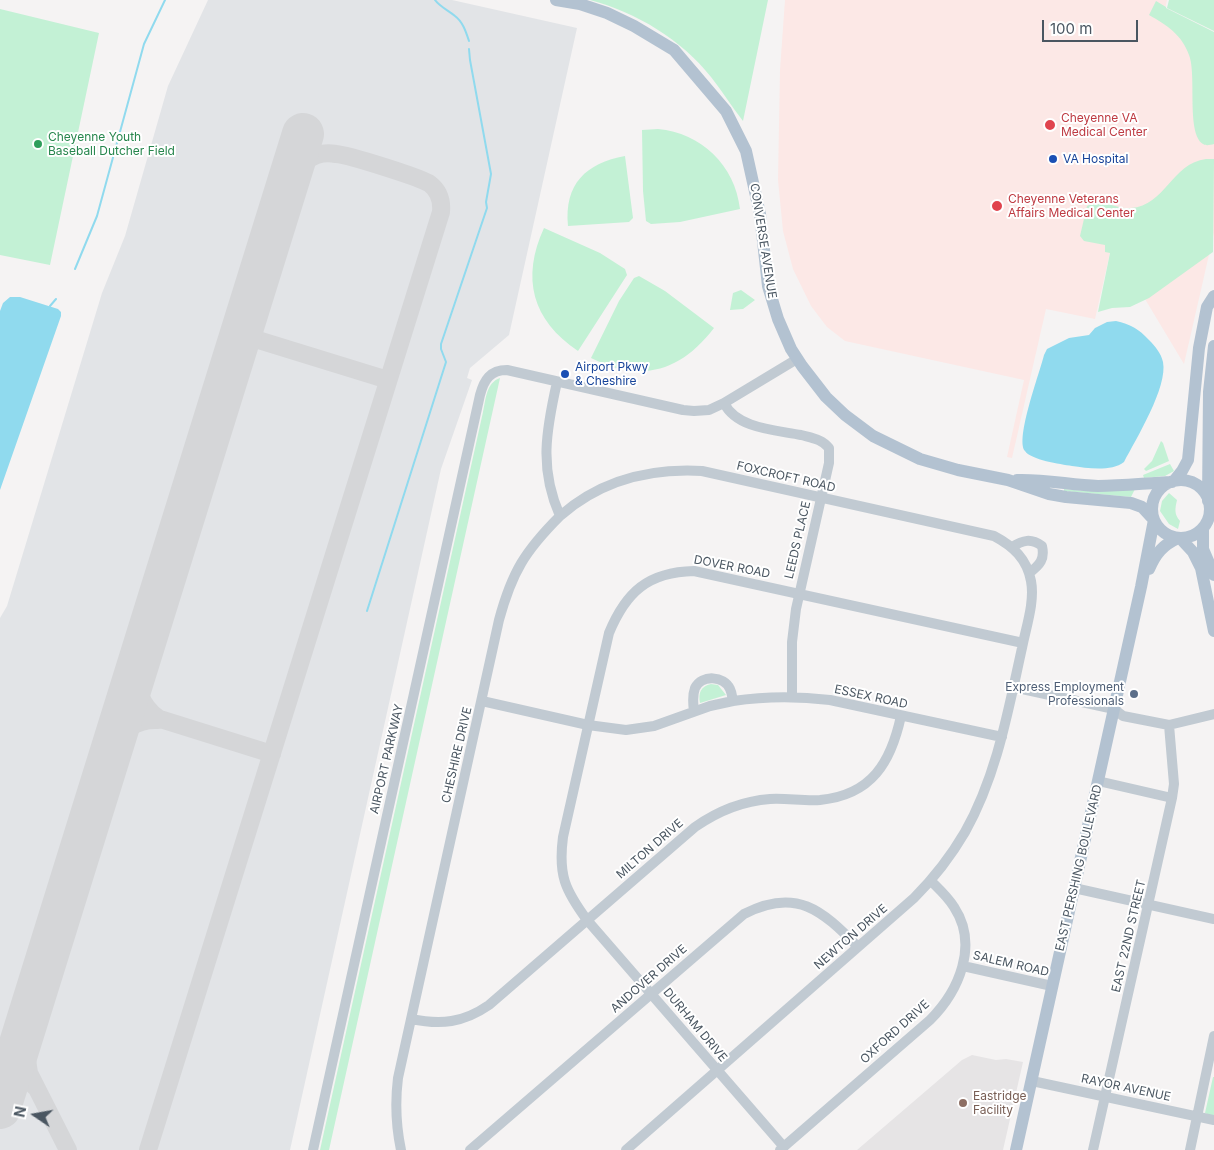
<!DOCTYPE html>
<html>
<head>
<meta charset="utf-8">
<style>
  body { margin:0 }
  #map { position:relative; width:1214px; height:1150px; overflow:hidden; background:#f5f3f3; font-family:Inter,sans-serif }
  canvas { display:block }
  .north { position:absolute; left:10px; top:1090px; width:50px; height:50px; -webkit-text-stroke:4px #fff; paint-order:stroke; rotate:282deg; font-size:14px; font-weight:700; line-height:20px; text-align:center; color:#4a5661 }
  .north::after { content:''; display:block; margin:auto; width:18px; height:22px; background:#4a5661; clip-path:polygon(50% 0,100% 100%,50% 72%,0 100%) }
  .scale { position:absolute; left:1042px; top:20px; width:96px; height:22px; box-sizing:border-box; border:2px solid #4a5661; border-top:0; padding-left:6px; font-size:15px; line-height:18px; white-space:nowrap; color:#4a5661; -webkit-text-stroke:4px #fff; paint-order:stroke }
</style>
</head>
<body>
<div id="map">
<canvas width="1214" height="1150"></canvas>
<div class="north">N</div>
<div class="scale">100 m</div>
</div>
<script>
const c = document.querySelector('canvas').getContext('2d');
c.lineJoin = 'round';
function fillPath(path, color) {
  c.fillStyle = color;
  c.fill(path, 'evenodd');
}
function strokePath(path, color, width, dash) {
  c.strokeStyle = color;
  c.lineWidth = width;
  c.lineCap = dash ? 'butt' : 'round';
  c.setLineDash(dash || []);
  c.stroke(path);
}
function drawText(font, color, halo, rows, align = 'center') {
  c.font = font + ' Inter,sans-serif';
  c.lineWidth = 4;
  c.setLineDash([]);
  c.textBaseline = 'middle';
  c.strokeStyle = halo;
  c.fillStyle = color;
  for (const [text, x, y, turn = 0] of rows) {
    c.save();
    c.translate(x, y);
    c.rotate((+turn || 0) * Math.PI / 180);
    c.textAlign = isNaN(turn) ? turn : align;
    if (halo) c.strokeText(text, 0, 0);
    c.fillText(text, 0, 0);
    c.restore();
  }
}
fillPath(new Path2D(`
  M972,1055l24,5 10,-1 17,3 -20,88h-146l105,-90z`), '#e6e4e5');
fillPath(new Path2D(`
  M785,0h382l-2,9 49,24v200l-30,131 -72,-120 -17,75 -49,-10 -34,149 -5,-1 17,-77 -179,-39 -18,-14 -16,-21 -18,-37 -10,-38 -5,-51 2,-110z`), '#fce8e6');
fillPath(new Path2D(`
  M208,0h244l125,28 -68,307 -39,33 -3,10 5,2 -31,89 -151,681h-290v-532l7,-12 95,-313 23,-57 43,-150z`), '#e2e4e7');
fillPath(new Path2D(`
  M590,0h178l-25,121c-11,-14 -21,-30 -32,-44 -29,-37 -75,-65 -121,-77z
  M1169,0h45v31l-47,-23z
  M1156,1l10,6v1l48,24v112c-4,1 -8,2 -11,0 -17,-11 -6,-69 -14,-89 -7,-20 -22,-30 -40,-40z
  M0,9l99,24 -49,232 -50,-10z
  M658,129c43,4 77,36 82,80l-60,13 -29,2 -5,-3 -3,-30 -1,-61z
  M625,156l8,62 -4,4 -61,4c-4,-42 18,-63 57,-70z
  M1206,159h8l-1,93 -64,46 -19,9 -18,1 -14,4 12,-59 -5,-1v-7l-21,-4 -4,-5 7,-30 10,-5c11,2 22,8 34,7 34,-2 41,-45 75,-49z
  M544,228l56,25 25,16 2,6 -49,76c-46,-31 -57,-73 -34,-123z
  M639,276l26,15 49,37c-34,44 -73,55 -123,30l28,-57 15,-23z
  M741,290l14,10 -12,9 -13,1 3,-17z
  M500,378l-171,772h-9l163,-738c3,-13 3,-29 17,-34z
  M1161,441l2,2 6,18 -23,10 -2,-2 8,-8z
  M1170,464l4,7 -9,5 -21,2 -1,-3z
  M1064,489l21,2 50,-2 -4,8 -67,-6z
  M1169,493l8,7c-2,9 -3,14 3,21l-2,8 -9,-5 -9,-13 2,-10z
  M711,684l7,1 8,10 -26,8c-2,-10 1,-17 11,-19z
  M1213,1077h1v40l-9,-4z`), '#c3f1d5');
fillPath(new Path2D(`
  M10,297h10l38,12 3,3v4l-61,174v-179l3,-8z
  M1116,321c14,3 23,8 33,19 6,6 12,13 14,22 5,25 -27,77 -39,100 -13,10 -37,6 -52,4 -12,-2 -41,-6 -47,-15 -10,-12 15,-79 19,-96l3,-6 22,-11 20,-3 6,-7 12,-6z`), '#90daee');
strokePath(new Path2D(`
  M435,0c5,7 13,10 20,16 8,6 11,16 14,25
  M75,269l22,-53 47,-172 21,-44
  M50,306l6,-7
  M367,611l79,-249 -5,-13v-5l46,-136 -1,-6 5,-28 -21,-114 -1,-11`), '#90daee', 2);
strokePath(new Path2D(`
  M234,356c5,-10 9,-17 21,-17l133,41
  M137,667c-1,21 3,38 21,51
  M125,708l147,46
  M111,750c11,-19 24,-31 47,-30
  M28,1017l-3,29 4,27 39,77
  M1,1106c4,-12 9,-22 22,-24 6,0 8,0 12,5
  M148,1150l293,-938c1,-11 -2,-21 -11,-28 -8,-6 -81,-29 -94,-30 -6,-1 -13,-1 -19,1 -17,6 -25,21 -31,37`), '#d5d6d8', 18);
strokePath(new Path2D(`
  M0,1108l303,-974`), '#d5d6d8', 42);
strokePath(new Path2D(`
  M724,403c13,26 52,27 77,32 11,3 21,4 28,13v15l-33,146 -4,33v54
  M560,516c41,-36 89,-48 142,-45l292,65c19,10 33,23 37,45 4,21 -5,46 -9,67 -14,63 -25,127 -57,184 -14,24 -31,46 -51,66l-288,252
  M1012,547c11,-7 19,-9 30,-1 3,13 -2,19 -13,27
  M1013,687l101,22 9,7 46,9 45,-11
  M482,701l106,24 38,5 28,-4 56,-20 23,-5
  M694,711c-1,-7 -2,-15 1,-23 7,-14 29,-12 35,1 2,4 2,8 3,12 33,-5 64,-5 97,-1l172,37
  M1098,781l74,17
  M1074,888l140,31
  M963,966l89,20
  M411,1019c30,6 52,4 78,-14l206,-178c23,-16 47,-26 75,-28 16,-1 33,2 50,1 52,-5 71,-38 81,-84
  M1032,1081l182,39
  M784,1147l-197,-227c-22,-30 -29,-45 -24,-83l46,-204c17,-41 39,-61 85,-62l329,72
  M313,1150l167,-755c4,-15 10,-25 27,-25l176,40 11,1 15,-1 15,-7 73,-44
  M401,1150c-5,-24 -6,-48 -3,-72l101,-458c13,-48 26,-69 61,-104 -21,-47 -14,-85 -3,-134
  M470,1150l274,-236c52,-27 78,-4 114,33
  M780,1150l150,-130c29,-29 49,-75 24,-113 -6,-10 -15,-18 -23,-26
  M1093,1150l79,-352 2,-14 -5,-59
  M1190,1150l24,-114`), '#c1cad2', 10);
strokePath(new Path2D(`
  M556,0l24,4 27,9 27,13 40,24 52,61 20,40 14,63 8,72 10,33 13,30 11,17 24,31 19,18 28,21 47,23 38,11 50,10 41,14 17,3 65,6 11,4 12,13
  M1017,480c27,-1 54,5 81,6 25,0 49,-3 74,-4
  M1152 509a29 29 0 1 1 58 0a29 29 0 1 1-58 0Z
  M1174,481l8,-10 6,-11 11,-112 8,-41 7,-11
  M1208,501l1,-109 5,-46
  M1203,528v21l11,26
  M1180,538l13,14 8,16 13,63
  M1149,569c7,-16 14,-24 29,-31
  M1016,1150l125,-563 13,-67`), '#b3c2d1', 12);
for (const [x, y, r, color] of [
  [1050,125,6,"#e0444e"],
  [38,144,5,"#2e9e5b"],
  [1053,159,5,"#1a4fb4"],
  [997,206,6,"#e0444e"],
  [565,374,5,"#1a4fb4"],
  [1134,694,5,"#5c6f8a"],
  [963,1103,5,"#8d6e63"]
]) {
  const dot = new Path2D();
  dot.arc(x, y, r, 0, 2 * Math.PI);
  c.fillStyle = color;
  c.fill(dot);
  strokePath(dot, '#fff', 2);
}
drawText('12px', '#be3a42', '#fff', [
  ["Cheyenne VA",1061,118],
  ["Medical Center",1061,132],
  ["Cheyenne Veterans",1008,199],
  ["Affairs Medical Center",1008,213]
], 'left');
drawText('12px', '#27864d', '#fff', [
  ["Cheyenne Youth",48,137],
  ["Baseball Dutcher Field",48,151]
], 'left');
drawText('12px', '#164399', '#fff', [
  ["VA Hospital",1063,159],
  ["Airport Pkwy",575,367],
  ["& Cheshire",575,381]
], 'left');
drawText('12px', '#4a5661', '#fff', [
  ["CONVERSE AVENUE",763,241,81],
  ["FOXCROFT ROAD",786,477,13],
  ["LEEDS PLACE",798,540,-77],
  ["DOVER ROAD",732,567,11],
  ["ESSEX ROAD",871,697,12],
  ["CHESHIRE DRIVE",457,755,-77],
  ["AIRPORT PARKWAY",387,759,-77],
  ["MILTON DRIVE",650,849,-41],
  ["EAST PERSHING BOULEVARD",1079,868,-77],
  ["EAST 22ND STREET",1129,936,-77],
  ["NEWTON DRIVE",851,937,-41],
  ["SALEM ROAD",1011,964,13],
  ["ANDOVER DRIVE",649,979,-41],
  ["DURHAM DRIVE",695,1025,50],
  ["OXFORD DRIVE",895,1032,-42],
  ["RAYOR AVENUE",1126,1088,12]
]);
drawText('12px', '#4e5e75', '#fff', [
  ["Express Employment",1124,687],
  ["Professionals",1124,701]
], 'right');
drawText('12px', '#785e54', '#fff', [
  ["Eastridge",973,1096],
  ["Facility",973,1110]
], 'left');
</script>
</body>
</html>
